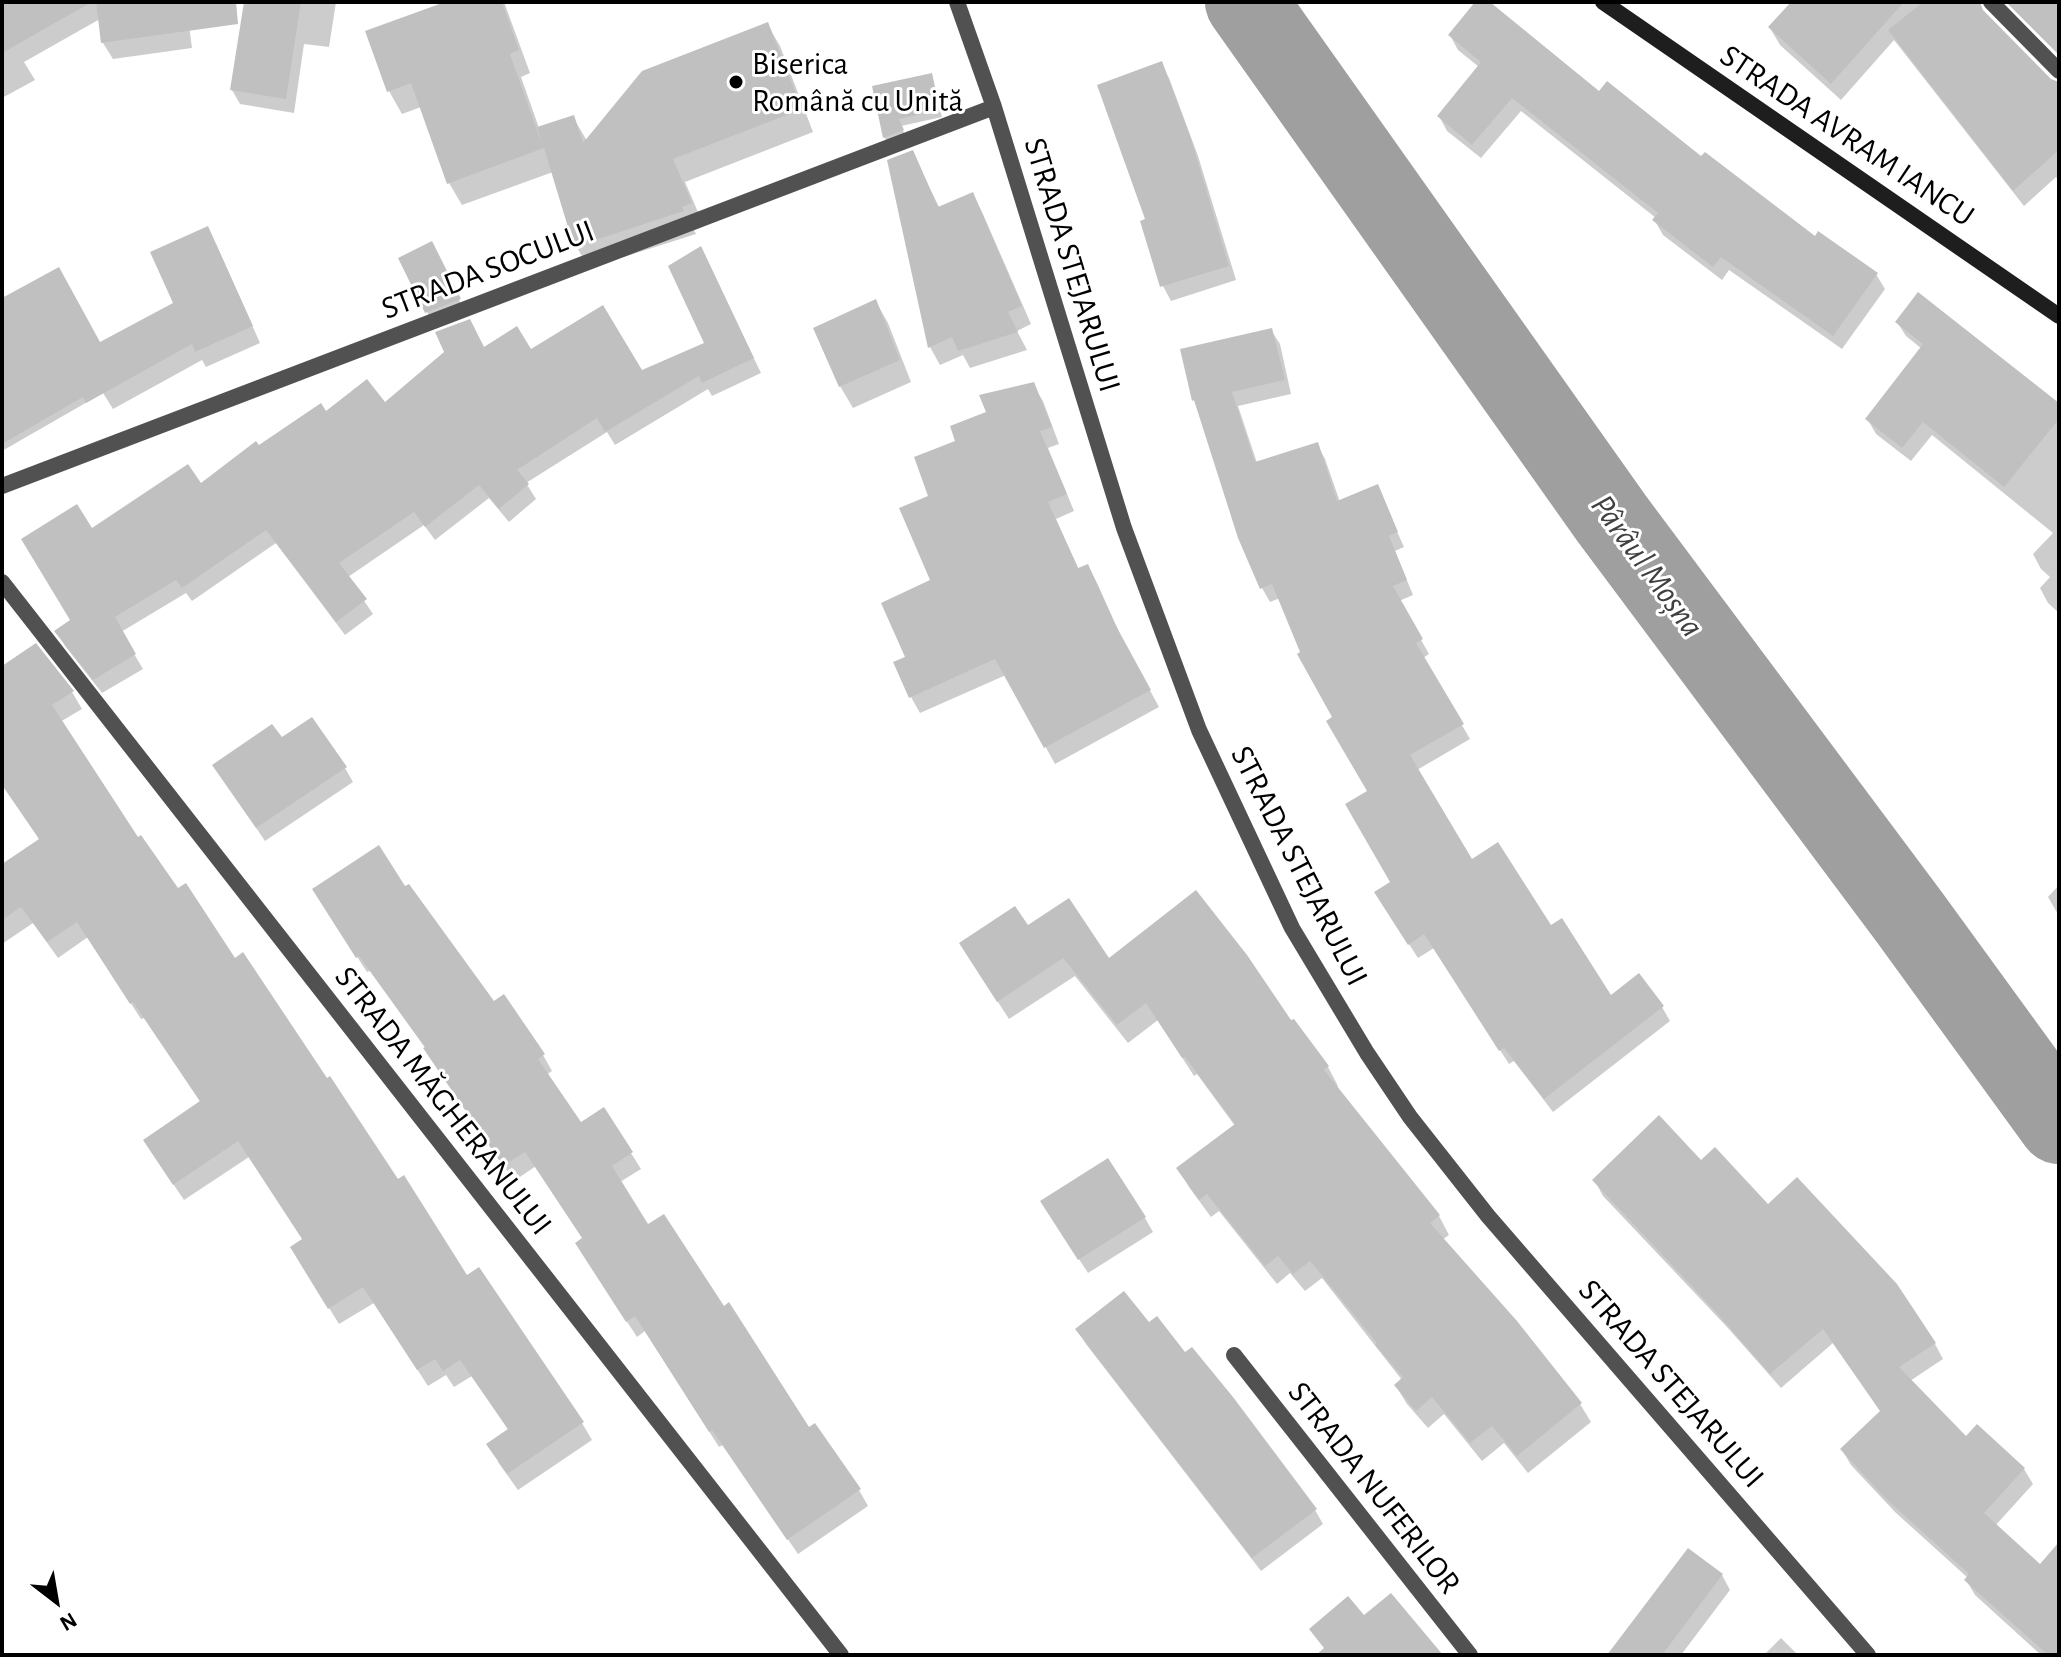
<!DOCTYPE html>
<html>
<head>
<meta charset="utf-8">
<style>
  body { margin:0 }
  #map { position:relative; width:2061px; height:1657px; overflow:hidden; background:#fff; font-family:"Alegreya Sans",sans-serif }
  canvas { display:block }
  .frame { position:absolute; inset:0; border:4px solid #000; pointer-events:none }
  .north { position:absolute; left:16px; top:1561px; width:80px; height:80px; -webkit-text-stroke:6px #fff; paint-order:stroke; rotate:149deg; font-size:22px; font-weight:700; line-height:32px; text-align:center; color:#000 }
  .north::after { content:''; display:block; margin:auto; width:28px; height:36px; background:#000; clip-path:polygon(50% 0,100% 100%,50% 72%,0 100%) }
</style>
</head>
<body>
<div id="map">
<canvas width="2061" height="1657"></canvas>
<div class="frame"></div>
<div class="north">N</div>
</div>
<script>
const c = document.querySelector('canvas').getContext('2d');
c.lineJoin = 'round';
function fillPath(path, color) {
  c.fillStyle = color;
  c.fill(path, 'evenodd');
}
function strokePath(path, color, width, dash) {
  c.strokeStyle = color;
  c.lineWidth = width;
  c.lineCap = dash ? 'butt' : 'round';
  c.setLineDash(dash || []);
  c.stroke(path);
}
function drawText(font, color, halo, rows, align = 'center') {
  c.font = font + ' "Alegreya Sans",sans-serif';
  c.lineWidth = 6;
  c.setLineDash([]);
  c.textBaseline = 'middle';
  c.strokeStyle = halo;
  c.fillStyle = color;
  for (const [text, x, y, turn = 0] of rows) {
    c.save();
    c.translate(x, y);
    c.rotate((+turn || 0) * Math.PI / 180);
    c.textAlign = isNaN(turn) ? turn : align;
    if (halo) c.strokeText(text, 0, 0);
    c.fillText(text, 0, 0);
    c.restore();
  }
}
fillPath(new Path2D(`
  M2,2h184l6,46 -79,11 -10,-16 -3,-24 -76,43 11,18 -33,18z
  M246,2h90l-7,45 -25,-3 -10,69 -54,-9 -8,-14z
  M449,2h55l26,71 -9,4 18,51 34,-11 14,24 180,-117 13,22 33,86 -128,50 19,44 -10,4 2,4 -107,34 -13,-22 -23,-74 -91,33 -13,-22 -28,-76 -19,7 -13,-23 -21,-59z
  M1478,2h9l112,92 103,65 113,80 61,35 9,15 -43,60 -113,-79 -7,10 -59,-45 -8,-14 1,-3 -135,-107 -40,47 -34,-27 -8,-15 40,-49 -21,-17 -8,-15z
  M1794,2h162l103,108v70l-3,-3 -32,29 -130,-166 -53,60 -61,-55 -10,-17z
  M1161,64l8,14 29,78 38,124 -65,21 -8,-15 -20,-64 5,-1z
  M931,76l11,41 -41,9 5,11 -18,6 -4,-6z
  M912,152l28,57 32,-15 10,18 49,112 -14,7 10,19 -57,18 -7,-13 -23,10 -10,-18z
  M216,244l44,99 -54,24 -4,-7 -89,49 -10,-16 -101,58v-151l98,44 76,-40z
  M435,250l27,56 -32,12 -3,-6z
  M708,263l53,110 -49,23 -4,-7 -93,56 -8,-13 -81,51 10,16 -27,23 -20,-24 -54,42 -11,-15 -76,52 25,37 -28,21 -69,-92 -84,58 -6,-8 -65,39 22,37 -41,24 -37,-47 -8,-14 16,-11 18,-90 109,-45 59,-38 66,-34 59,-10 101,-55 45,2 111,22 66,-29z
  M876,302l12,21 23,59 -58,26 -13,-22z
  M1897,322l162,84v207l-11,-10 -8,-15 10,-11 -9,-8 -8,-15 20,-21 -121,-98 -21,26 -35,-27 -8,-14 54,-71 -16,-13z
  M1271,330l9,14 11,50 -53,12 19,57 60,-19 8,15 15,43 37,-15 27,60 -9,4 18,44 -14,6 30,53 -6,4 47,81 -53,31 54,92 79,66 60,69 52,10 8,14 -117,91 -39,-51 -5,3 -75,-116 -16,10 -33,-51 8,-25 -23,-90 -67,-139 -23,-55 -10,4 -8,-14 -68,-188 -12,-49z
  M1033,385l10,16 16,43 -11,4 26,63 -18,8 23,51 9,-4 9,17 27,60 35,64 -104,57 -49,-89 -86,38 -9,-16 -3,-39 25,-77 -2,-84 27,-55 31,-29z
  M36,646l36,46 10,17 -22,13 77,118 97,121 232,317 116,145 10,17 -74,50 -20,-28 11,-31 -37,-55 -18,11 -8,-12 -18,11 -54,-83 -35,21 -37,-60 1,-25 -54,-82 -65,43 -29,-43 46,-54 -57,-85 -3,1 -53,-82 -30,21 -25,-35 -31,21v-77l38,-26 -38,-68v-105z
  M281,740l64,28 8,14 -88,59 -42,-62z
  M2059,885v31l-11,-19z
  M405,889l89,115 49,51 9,16 -6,4 34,50 24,-15 37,59 -21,13 28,45 75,81 85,122 51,60 9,16 -70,48 -75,-109 -4,2 -74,-116 -8,6 -50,-77 -3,-20 -48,-74 -22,15 -88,-132 -56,-78 -3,1 -43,-66z
  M1027,928l81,33 183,62 3,-2 34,46 10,19 -2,2 103,128 10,19 -7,5 138,164 11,18 -63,51 -24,-30 -22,18 -38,-47 -16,14 -21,-24 -11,-18 6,-6 -80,-102 -17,13 -15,-18 -13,11 -58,-73 -8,6 -22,-30 -10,-18 56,-43 -38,-52 -3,2 -36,-56 -30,23 -53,-67 -66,43 -37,-57z
  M1701,1163l67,44 167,137 8,15 -33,22 56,58 58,30 9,15 -38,42 45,41 19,-22v110h-18l-66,-60 -9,-15 2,-2 -73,-66 -44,-47 -9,-15 39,-38 -48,-69 -52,45 -54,-61 -124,-131 -8,-15z
  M1051,1216l94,2 8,14 -65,41z
  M1148,1325l37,30 130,155 8,14 -62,47 -175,-227 -8,-14z
  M1722,1575l8,15 -49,65h-71z
  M1781,1638l17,17h-34z`), '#0003');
strokePath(new Path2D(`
  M1246,2l366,517 298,399 149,205`), '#9f9f9f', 82);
fillPath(new Path2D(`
  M2,2h90l-90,51z
  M96,2h140l2,22 -137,19z
  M244,2h57l-15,97 -56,-9z
  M445,2h57l17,48 -9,4 33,93 -6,-20 37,-12 9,28 59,-72 126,-49 34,87 -129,50 19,44 -10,4 2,4 -110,36 -30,-99 -97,36 -36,-101 -24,9 -22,-61z
  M1475,2h15l109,89 8,-10 94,75 4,-4 110,84 3,-5 60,42 -45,63 -112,-79 -8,10 -61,-47 6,-7 -146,-115 -40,47 -35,-29 44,-54 -33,-27z
  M1791,2h113l-73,82 -63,-57z
  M1923,2h57l3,8 68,69 8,3v68l-46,41 -125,-161z
  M2006,2h53v53z
  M1162,61l29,78 38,127 -69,21 -20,-66 5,-2 -48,-134z
  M932,73l8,37 -41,9 5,11 -21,8 -11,-52z
  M913,150l25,57 35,-15 49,114 -14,6 10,20 -60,19 -6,-14 -24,11 -41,-188z
  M208,226l45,100 -58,26 -3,-8 -106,59 -3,-6 -81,47v-146l57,-31 41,75 73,-39 -23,-51z
  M432,241l29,58 -36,14 -27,-55z
  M701,246l53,112 -52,25 -3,-7 -94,56 -8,-14 -80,52 12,14 -30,25 -20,-24 -54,42 -11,-15 -75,51 28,36 -31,23 -70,-92 -84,58 -6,-8 -61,37 21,37 -43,26 -39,-49 16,-11 -49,-81 56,-35 15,24 96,-64 13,19 55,-42 3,4 62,-42 5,8 41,-32 18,23 59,-50 -9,-20 35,-13 14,28 33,-21 14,23 72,-44 39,65 62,-27 -36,-77z
  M1918,292l141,111v16l-55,68 -81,-65 -21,26 -37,-29 58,-75 -28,-22z
  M876,299l24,61 -61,27 -26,-59z
  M1272,328l13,52 -53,12 23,70 63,-20 19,59 41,-17 20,48 -9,4 18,44 -14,6 30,53 -7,4 48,81 -54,31 62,104 26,-17 53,83 11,-7 49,77 28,-22 25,33 -120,93 -40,-51 -5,3 -75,-117 -16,11 -34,-53 16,-10 -45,-78 22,-13 -41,-70 6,-4 -35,-63 3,-2 -28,-68 -12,5 -22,-51 -44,-138 -2,1 -12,-52z
  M1034,382l18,45 -12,4 27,63 -19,8 30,66 10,-4 27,60 36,66 -107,58 -49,-89 -86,39 -16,-36 12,-5 -24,-54 49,-23 -31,-72 29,-12 -14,-39 41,-16 -5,-15 36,-14 -7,-17z
  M36,643l38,48 -22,14 86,132 3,-2 37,53 8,-5 49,75 8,-6 84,126 3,-2 68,103 6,-4 63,100 12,-8 105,155 -77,52 -21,-30 22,-15 -48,-69 -17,11 -8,-12 -18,11 -54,-83 -35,22 -38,-62 12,-8 -64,-98 -65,44 -30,-45 57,-39 -67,-99 -3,2 -53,-82 -30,20 -26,-35 -19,13v-56l37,-25 -37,-54v-119z
  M312,717l35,50 -91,61 -44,-63 60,-41 10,13z
  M379,845l26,41 4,-2 85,117 10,-7 41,60 -7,5 43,63 23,-15 29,45 -21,14 36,58 16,-10 60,92 5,-4 80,125 6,-4 46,66 -74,51 -75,-110 -3,2 -74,-116 -9,6 -51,-79 7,-5 -57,-86 -22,14 -80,-118 2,-1 -66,-91 -3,2 -44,-69z
  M1196,890l51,65 44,65 3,-1 35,47 -5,4 116,145 -10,8 87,98 65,82 -65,53 -25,-30 -22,17 -38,-46 -16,14 -22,-26 9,-8 -28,-32 2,-2 -67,-82 -17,13 -15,-18 -13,10 -58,-72 -8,6 -23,-32 59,-44 -50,-67 -3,1 -36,-55 -29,22 -54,-67 -66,44 -38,-59 56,-37 13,19 41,-27 40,60z
  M1659,1115l42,45 14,-13 53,57 29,-27 100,107 39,59 -37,24 67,69 11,-12 48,44 -41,45 56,51 19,-22v113h-11l-84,-75 5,-6 -84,-76 -45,-49 40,-38 -57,-82 -53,45 -55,-63 -123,-131z
  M1108,1158l38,59 -68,43 -38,-59z
  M1124,1291l25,31 8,-6 28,36 7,-5 41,50 84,112 -65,49 -177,-229z
  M1688,1548l35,26 -61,81h-55z
  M1391,1593l52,62h-127l8,-7 -15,-19 39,-33 16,19z`), '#c0c0c0');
strokePath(new Path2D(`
  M957,2l37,105 130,421 75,202 93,198 75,125 43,64 78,99 380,439
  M1991,2l68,69
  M2,486l992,-379
  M2,582l839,1073
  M1234,1355l236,300`), '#515151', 16);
strokePath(new Path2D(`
  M1603,2l456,314`), '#1e1e1e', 16);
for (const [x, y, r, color] of [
  [736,82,8,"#000"]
]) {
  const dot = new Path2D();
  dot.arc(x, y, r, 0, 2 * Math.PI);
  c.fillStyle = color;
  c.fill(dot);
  strokePath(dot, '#fff', 3);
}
drawText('32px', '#000', '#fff', [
  ["Biserica",752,64],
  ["Română cu Unită",752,101]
], 'left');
drawText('32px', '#000', '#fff', [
  ["STRADA AVRAM IANCU",1847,136,34],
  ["STRADA STEJARULUI",1072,265,73],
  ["STRADA SOCULUI",488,270,-21],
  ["STRADA STEJARULUI",1299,866,63],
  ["STRADA MĂGHERANULUI",443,1101,52],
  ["STRADA STEJARULUI",1671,1384,49],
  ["STRADA NUFERILOR",1374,1488,52]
]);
drawText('italic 34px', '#404040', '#fff', [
  ["Pârâul Moșna",1647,566,54]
]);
</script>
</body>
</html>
